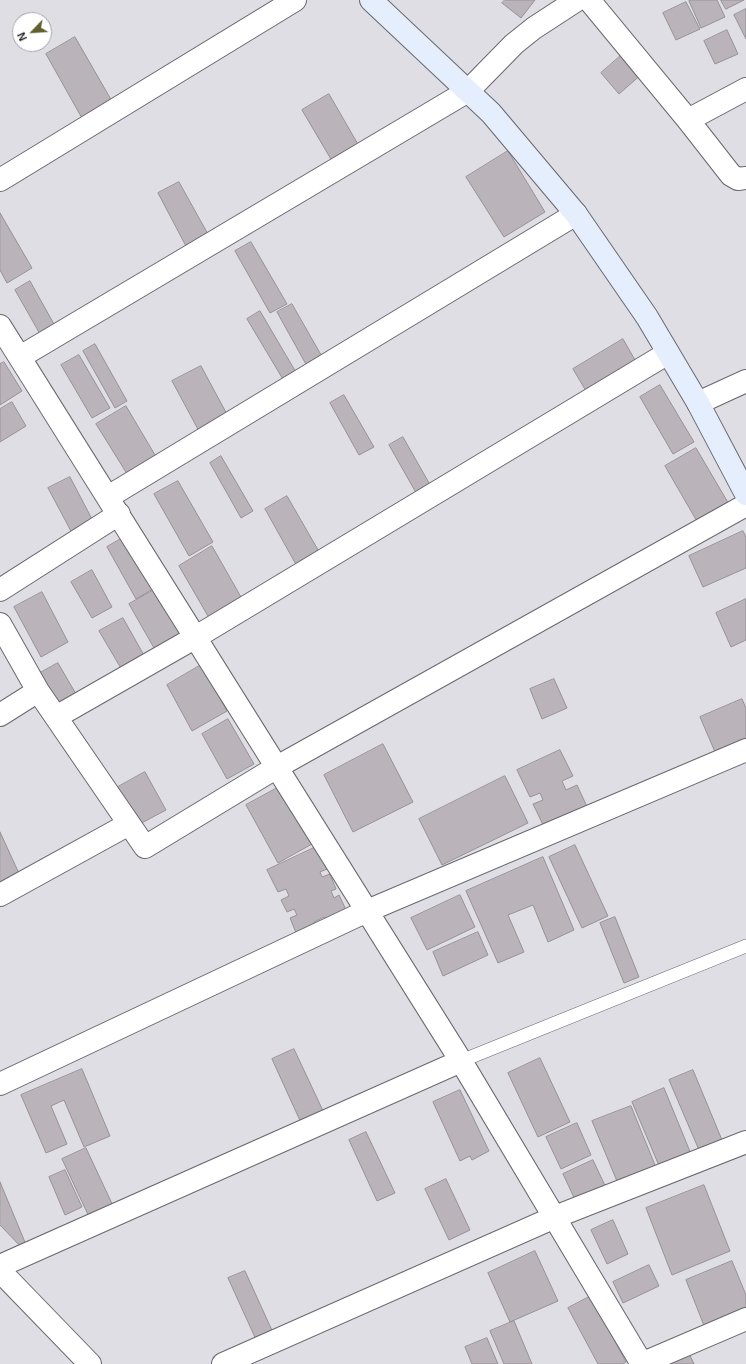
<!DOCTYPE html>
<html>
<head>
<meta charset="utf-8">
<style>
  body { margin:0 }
  #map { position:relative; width:746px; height:1364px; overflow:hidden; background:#dfdee5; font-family:Arial,sans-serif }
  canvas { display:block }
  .north { position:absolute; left:12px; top:12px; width:40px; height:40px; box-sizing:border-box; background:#fff; border:1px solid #a6a5a7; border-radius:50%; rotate:245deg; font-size:11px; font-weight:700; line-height:16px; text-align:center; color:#201f22 }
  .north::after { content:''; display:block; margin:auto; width:14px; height:18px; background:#615f2c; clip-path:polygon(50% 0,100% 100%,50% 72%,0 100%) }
</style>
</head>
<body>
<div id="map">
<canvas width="746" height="1364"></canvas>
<div class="north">N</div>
</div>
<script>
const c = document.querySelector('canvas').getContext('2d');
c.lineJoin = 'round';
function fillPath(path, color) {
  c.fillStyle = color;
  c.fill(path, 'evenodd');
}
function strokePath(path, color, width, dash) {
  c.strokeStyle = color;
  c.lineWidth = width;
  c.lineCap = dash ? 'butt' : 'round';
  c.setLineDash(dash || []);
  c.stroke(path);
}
const building = new Path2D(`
  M505,0h30l-14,18 -19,-15z
  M692,0h25l8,17 -24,11 -12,-27z
  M721,0h23l-18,9z
  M686,2l14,27 -24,11 -13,-27z
  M746,9v30l-12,-24z
  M727,30l11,24 -23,10 -11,-23z
  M75,37l38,66 -30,17 -37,-66z
  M625,52l18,21 -24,21 -18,-21z
  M329,94l30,52 -27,15 -30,-51z
  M508,151l37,61 -41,25 -38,-60z
  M179,182l30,54 -22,12 -29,-55z
  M0,213l32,55 -25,15 -7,-13z
  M251,242l36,62 -17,9 -35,-62z
  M30,281l25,45 -15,8 -25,-44z
  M292,304l32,56 -16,8 -31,-56z
  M260,311l37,63 -13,7 -37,-62z
  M623,339l16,28 -50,29 -16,-27z
  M95,344l32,57 -12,7 -32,-57z
  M79,355l31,53 -18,10 -31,-53z
  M4,362l18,29 -22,14v-41z
  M201,366l28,52 -29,15 -28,-52z
  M660,385l34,57 -21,12 -33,-57z
  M344,395l30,52 -15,8 -29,-52z
  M12,402l14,24 -26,16v-33z
  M126,406l32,54 -29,17 -33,-53z
  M403,437l30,53 -14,8 -30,-53z
  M696,448l37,63 -31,19 -37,-64z
  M221,456l32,55 -12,7 -31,-55z
  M70,477l23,44 -21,12 -24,-45z
  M178,481l35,61 -24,14 -35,-62z
  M287,496l34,59 -23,13 -33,-59z
  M743,531l3,6v31l-43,19 -14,-31z
  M124,537l29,52 -17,10 -29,-52z
  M212,546l33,58 -33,19 -33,-57z
  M92,570l20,37 -20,11 -21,-36z
  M156,589l29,51 -27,15 -29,-51z
  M42,592l26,50 -27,15 -27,-50z
  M746,599v41l-15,7 -15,-34z
  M123,618l22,39 -23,13 -23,-39z
  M58,663l18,31 -18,11 -18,-32z
  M201,665l26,46 -35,20 -25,-46z
  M554,679l13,29 -25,11 -12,-30z
  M742,699l4,9v31l-31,13 -15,-35z
  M228,719l26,45 -27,15 -25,-45z
  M383,744l30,58 -60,30 -29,-57z
  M560,750l13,26 -11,5 4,9 11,-5 12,26 -43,20 -13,-27 10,-4 -3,-7 -10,4 -13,-27z
  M145,772l21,38 -30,16 -20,-38z
  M505,776l23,47 -86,42 -23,-46z
  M281,786l31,58 -34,19 -32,-58z
  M0,832l22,48 -22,10z
  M575,845l33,71 -26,12 -33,-71z
  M316,847l11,22 -7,3 2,5 8,-3 6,15 -5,2 3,7 5,-3 10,21 -20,10 -5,-9 -10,5 4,9 -19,9 -9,-22 7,-3 -3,-6 -7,3 -6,-12 8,-4 -3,-7 -8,3 -11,-22z
  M543,857l31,73 -26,12 -15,-37 -25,10 16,37 -26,11 -32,-72z
  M460,895l15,32 -48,23 -16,-32z
  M615,917l24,60 -15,6 -24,-60z
  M478,932l10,23 -45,21 -10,-24z
  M294,1049l31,66 -23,10 -30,-66z
  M540,1058l30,64 -32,15 -30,-64z
  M82,1069l28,67 -26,11 -20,-47 -13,6 16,38 -21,9 -25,-58z
  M693,1070l29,70 -23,10 -30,-70z
  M664,1088l27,66 -31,14 -28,-66z
  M460,1090l29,61 -17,9 -2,-4 -10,5 -27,-59z
  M631,1106l26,64 -38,16 -27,-65z
  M577,1123l14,32 -30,14 -15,-32z
  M366,1132l29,61 -18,8 -28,-61z
  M86,1148l29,62 -24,11 -29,-62z
  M593,1160l15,32 -30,14 -15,-32z
  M65,1170l17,37 -17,8 -16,-38z
  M446,1179l24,51 -21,10 -24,-51z
  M0,1182l27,65 -4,2 -23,-24z
  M704,1185l26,66 -58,24 -26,-67z
  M613,1220l15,34 -21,10 -16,-34z
  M535,1251l23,50 -48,21 -22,-49z
  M732,1261l14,34v15l-41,18 -19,-48z
  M649,1265l10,21 -36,17 -10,-21z
  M245,1271l30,66 -17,7 -30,-66z
  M591,1296l35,66 -3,2h-25l-30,-56z
  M514,1321l18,43h-28l-14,-33z
  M487,1338l11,26h-26l-7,-17z
  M686,1347l8,17h-26z`);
fillPath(building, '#bab4ba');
strokePath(building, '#979196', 1);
const service = new Path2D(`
  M461,1061l285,-115`);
const minor = new Path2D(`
  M589,0l99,120 43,55 7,4 8,-1
  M688,120l58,-31
  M0,180l295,-180
  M0,326l461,735 181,303
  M20,357l448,-266 46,-47 20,-16 43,-28
  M698,403l48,-22
  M108,497l468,-283
  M0,590l119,-76
  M0,624l38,67
  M0,715l38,-24 107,156 132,-80 469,-262
  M56,717l140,-80 472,-284
  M0,895l129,-71
  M0,1084l367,-173 379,-161
  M0,1266l461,-205
  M223,1364l332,-147 191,-75
  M641,1364l105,-45`);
const tertiary = new Path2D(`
  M0,1271l90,93`);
const secondary = new Path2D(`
  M371,0l120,113 85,101 71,103 51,86 48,91`);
strokePath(service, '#69686f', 14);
strokePath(minor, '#69686f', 24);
strokePath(tertiary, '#69686f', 24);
strokePath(secondary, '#69686f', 24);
strokePath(service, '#fff', 13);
strokePath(minor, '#fff', 22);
strokePath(tertiary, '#fff', 22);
strokePath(secondary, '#e4eefc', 22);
</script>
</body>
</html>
